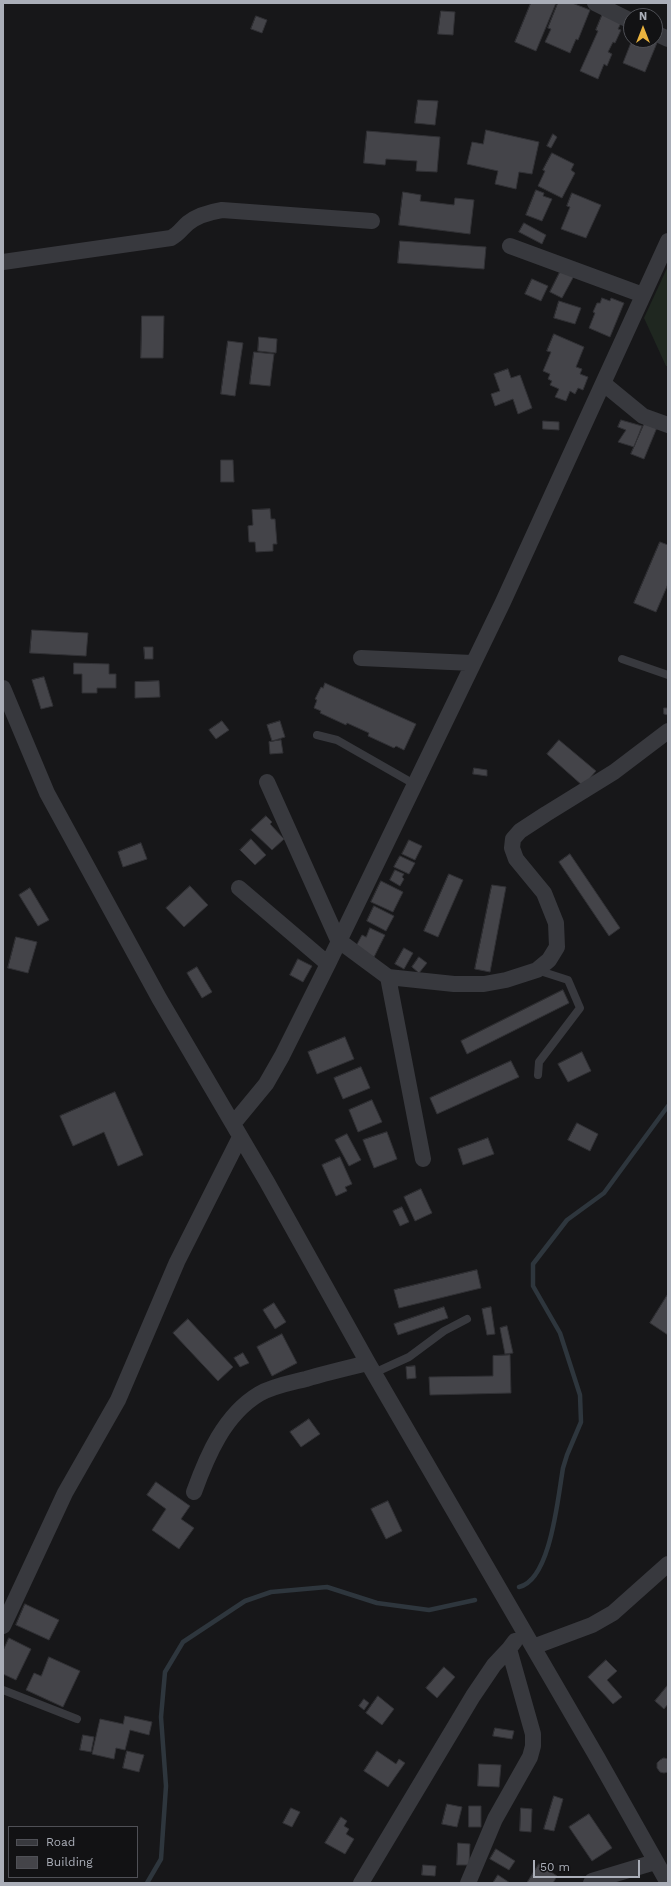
<!DOCTYPE html>
<html>
<head>
<meta charset="utf-8">
<style>
  body { margin:0 }
  #map { position:relative; width:671px; height:1886px; overflow:hidden; background:#171719; font-family:"Work Sans",sans-serif }
  canvas { display:block }
  .frame { position:absolute; inset:0; border:4px solid #aaaeb8; pointer-events:none }
  .legend { position:absolute; left:8px; top:1826px; width:130px; height:52px; box-sizing:border-box; background:#121214; border:1px solid #4f5056; margin:0; padding:5px 7px; list-style:none; font-size:12px; color:#aaaeb8 }
  .legend li { display:flex; align-items:center; gap:8px; height:20px }
  .legend b { width:20px; border:1px solid #4f5056 }
  .north { position:absolute; left:623px; top:8px; width:40px; height:40px; box-sizing:border-box; background:#121214; border:1px solid #4f5056; border-radius:50%; rotate:0deg; font-size:11px; font-weight:700; line-height:16px; text-align:center; color:#aaaeb8 }
  .north::after { content:''; display:block; margin:auto; width:14px; height:18px; background:#eab33e; clip-path:polygon(50% 0,100% 100%,50% 72%,0 100%) }
  .scale { position:absolute; left:533px; top:1860px; width:107px; height:18px; box-sizing:border-box; border:2px solid #aaaeb8; border-top:0; padding-left:5px; font-size:12px; line-height:14px; white-space:nowrap; color:#aaaeb8; -webkit-text-stroke:3px #121214; paint-order:stroke }
</style>
</head>
<body>
<div id="map">
<canvas width="671" height="1886"></canvas>
<div class="frame"></div>
<ul class="legend">
<li><b style="height:5px;background:#38393e"></b>Road</li>
<li><b style="height:11px;background:#444449"></b>Building</li>
</ul>
<div class="north">N</div>
<div class="scale">50 m</div>
</div>
<script>
const c = document.querySelector('canvas').getContext('2d');
c.lineJoin = 'round';
function fillPath(path, color) {
  c.fillStyle = color;
  c.fill(path, 'evenodd');
}
function strokePath(path, color, width, dash) {
  c.strokeStyle = color;
  c.lineWidth = width;
  c.lineCap = dash ? 'butt' : 'round';
  c.setLineDash(dash || []);
  c.stroke(path);
}
fillPath(new Path2D(`
  M668,266v100h-2l-22,-48z`), '#1f2720');
strokePath(new Path2D(`
  M519,1587c32,-7 39,-91 44,-119l4,-13 14,-33 -1,-27 -20,-62 -27,-47v-22l34,-44 37,-27 64,-87
  M147,1883l14,-24 5,-73 -5,-69 4,-45 18,-30 62,-41 26,-9 56,-5 50,16 52,7 46,-10`), '#2e363d', 4.5);
const building = new Path2D(`
  M531,3h25l-20,48 -21,-9z
  M558,3h14l18,7 -12,30 -2,-1 -6,14 -25,-11 6,-13 -3,-1z
  M441,11l14,1 -2,23 -15,-1z
  M603,13l19,8 -4,8 3,1 -6,13 -2,-1 -5,10 4,2 -5,12 -3,-2 -6,15 -18,-8 18,-40 -2,-1z
  M256,16l11,4 -5,13 -11,-4z
  M659,38l-14,34 -22,-9 9,-23h23z
  M418,100l20,1 -3,24 -20,-2z
  M486,130l53,12 -7,32 -13,-2 -3,17 -21,-5 3,-13 -31,-7 5,-22 11,2z
  M367,131l73,6 -3,35 -21,-1 1,-10 -31,-2 -1,6 -21,-2z
  M553,134l4,3 -6,11 -4,-2z
  M552,153l22,11 -3,6 4,3 -13,25 -24,-12 7,-15 -2,-1z
  M536,190l8,3 -1,3 9,3 -10,22 -16,-6z
  M403,192l18,3 -1,6 34,4 1,-7 19,2 -4,34 -71,-9z
  M572,193l29,12 -15,33 -25,-9 9,-22 -3,-1z
  M524,223l22,12 -4,9 -23,-12z
  M400,241l86,6 -2,22 -86,-6z
  M561,270l13,6 -12,22 -12,-6z
  M532,279l16,7 -7,15 -16,-7z
  M602,298l8,3 1,-3 13,5 -14,34 -21,-9 6,-15 -2,-1 4,-9h3z
  M559,301l22,7 -6,16 -21,-6z
  M142,316h22l-1,42h-22z
  M554,334l30,13 -8,20 6,2 -2,5 8,3 -5,13 -5,-2 -3,6 -5,-3 -4,10 -11,-4 4,-8 -9,-4 2,-4 -4,-2 2,-5 -7,-3 8,-19 -4,-1z
  M259,337l18,2 -1,14 -18,-2z
  M228,341l15,2 -8,53 -14,-2z
  M254,352l20,2 -4,32 -20,-2z
  M508,369l3,9 9,-3 12,33 -14,6 -5,-15 -18,7 -4,-12 9,-3 -6,-17z
  M621,420l21,6 -8,21 -16,-5 8,-12 -8,-3z
  M543,421l16,1v8l-16,-1z
  M645,422l13,3 -14,34 -13,-5z
  M221,460h12l1,22h-13z
  M270,509l1,10h4l2,25h-4v7l-17,1 -1,-10h-6l-1,-16 5,-1 -1,-15z
  M660,542l8,3v39l-12,28 -22,-9z
  M32,630l56,3 -2,23 -56,-3z
  M144,647h9v12h-8z
  M74,663l35,1v10h7v14h-19v5h-15v-19h-8z
  M44,677l9,29 -12,3 -9,-29z
  M159,681l1,16 -25,1v-16z
  M325,683l91,41 -12,26 -8,-4 -2,2 -26,-12 1,-3 -22,-10 -1,2 -26,-12 1,-2 -7,-3 3,-8 -2,-1 6,-12 2,1z
  M664,708h4v7l-4,-1z
  M222,721l7,9 -13,9 -7,-9z
  M280,721l5,16 -13,4 -5,-16z
  M281,740l2,13 -13,1 -1,-12z
  M559,740l37,31 -13,15 -36,-32z
  M474,768l13,2v6l-14,-2z
  M266,816l6,6 -2,2 14,15 -12,11 -21,-20z
  M251,839l15,16 -11,10 -15,-15z
  M409,840l13,6 -7,14 -13,-6z
  M141,843l6,16 -24,8 -5,-15z
  M570,854l50,74 -11,8 -50,-74z
  M400,856l15,7 -6,11 -15,-7z
  M395,870l9,4 -2,3 2,2 -4,7 -10,-6z
  M449,874l14,6 -25,57 -14,-6z
  M381,881l22,11 -10,20 -22,-10z
  M492,885l14,2 -16,85 -15,-3z
  M190,886l18,19 -24,22 -18,-19z
  M30,888l19,32 -11,6 -19,-31z
  M374,906l20,10 -8,15 -19,-10z
  M370,928l15,7 -11,22 -19,-9 7,-13 4,2z
  M16,937l21,5 -9,31 -20,-5z
  M404,948l9,5 -9,16 -9,-5z
  M419,957l8,6 -8,10 -7,-6z
  M298,959l14,7 -9,16 -13,-7z
  M197,967l15,25 -10,6 -15,-25z
  M563,990l6,13 -102,51 -6,-13z
  M345,1037l9,22 -37,15 -9,-22z
  M582,1052l9,19 -23,11 -10,-18z
  M511,1061l8,16 -82,37 -7,-16z
  M361,1067l9,21 -27,11 -9,-21z
  M115,1092l28,63 -25,11 -14,-34 -31,14 -13,-30z
  M372,1100l10,22 -24,10 -9,-22z
  M577,1123l21,11 -8,17 -22,-11z
  M387,1132l10,27 -23,9 -11,-28z
  M347,1134l14,26 -12,6 -14,-26z
  M488,1138l6,16 -31,11 -5,-16z
  M340,1157l12,27 -7,3 2,4 -11,5 -14,-31z
  M421,1189l11,24 -17,8 -11,-24z
  M402,1207l7,15 -9,4 -7,-15z
  M477,1270l4,18 -82,20 -5,-18z
  M668,1294v41l-18,-12z
  M274,1303l12,19 -11,7 -12,-19z
  M444,1307l4,11 -50,17 -4,-11z
  M491,1307l4,27 -8,1 -5,-26z
  M188,1319l45,48 -15,14 -45,-48z
  M507,1326l6,27 -8,1 -5,-26z
  M282,1334l15,29 -25,13 -15,-29z
  M243,1353l6,10 -9,4 -6,-9z
  M510,1355l1,38 -81,2 -1,-18 64,-1v-20z
  M415,1366l1,12 -9,1 -1,-12z
  M309,1419l11,15 -19,13 -11,-15z
  M156,1482l34,24 -9,13 13,9 -15,21 -27,-19 14,-21 -19,-14z
  M388,1501l14,30 -16,8 -15,-30z
  M25,1604l34,16 -10,20 -33,-15z
  M9,1638l22,11 -15,31 -13,-6v-23z
  M49,1657l31,14 -17,36 -37,-17 8,-17 7,3z
  M606,1660l11,11 -10,9 15,17 -9,7 -25,-27z
  M444,1667l11,10 -18,21 -11,-10z
  M668,1685v19l-4,5 -9,-8z
  M378,1696l16,13 -12,16 -16,-12z
  M364,1699l5,4 -5,7 -5,-4z
  M125,1716l27,6 -3,13 -19,-5 -5,20 -9,-2 -2,11 -22,-5 8,-35 23,5z
  M495,1728l19,3 -2,8 -19,-3z
  M83,1735l11,2 -3,15 -11,-2z
  M127,1751l17,4 -5,17 -16,-4z
  M377,1751l19,13 3,-5 6,4 -17,24 -24,-16z
  M664,1758l4,1v13l-4,1 -4,-1 -3,-4v-5l3,-3z
  M479,1764l22,1 -2,22 -21,-1z
  M554,1796l9,3 -9,32 -10,-2z
  M447,1804l15,3 -5,20 -15,-3z
  M469,1806h12v21h-12z
  M291,1808l9,4 -8,15 -9,-4z
  M521,1808l11,1 -1,23 -11,-1z
  M589,1814l23,34 -20,13 -23,-34z
  M341,1817l6,4 -3,5 5,3 -3,5 8,5 -9,15 -20,-11z
  M458,1843l12,1 -1,21h-12z
  M496,1849l19,12 -6,9 -19,-11z
  M539,1864l18,12 -4,7h-26z
  M423,1865l13,1 -1,10 -13,-1z
  M498,1875l12,8h-17z`);
fillPath(building, '#444449');
strokePath(building, '#313135', 1);
strokePath(new Path2D(`
  M622,659l46,16
  M317,735l20,5 77,44
  M537,970l31,10 12,28 -41,54 -1,13
  M374,1373l35,-16 35,-26 23,-12
  M3,1690l74,29`), '#38393e', 8);
strokePath(new Path2D(`
  M595,3l36,18
  M655,33l13,6
  M510,246l133,49
  M3,262l168,-24c8,-4 11,-10 17,-15 10,-8 22,-11 34,-13l150,11
  M604,384l39,32 25,9
  M361,658l111,5
  M3,688l44,105 112,205 108,184 101,181 229,394 71,126
  M267,782l71,158 50,37 66,7h30l22,-4 31,-10 12,-10 8,-13 -1,-24 -12,-30 -28,-34 -4,-11 1,-9 7,-8 26,-17 68,-42 54,-41
  M239,888l89,76
  M388,977l35,182
  M233,1124l33,-40 16,-28 46,-92 175,-362 165,-361
  M194,1492c13,-36 30,-77 65,-98 14,-8 31,-11 47,-15 20,-6 41,-11 62,-16
  M3,1626l62,-133 53,-93 59,-138 63,-125
  M533,1647l59,-22 21,-12 55,-49
  M361,1883l112,-187 21,-31 15,-16
  M468,1883l27,-64 35,-62 3,-11v-12l-24,-85 6,-8
  M591,1883l1,-2 63,-19`), '#38393e', 16);
</script>
</body>
</html>
